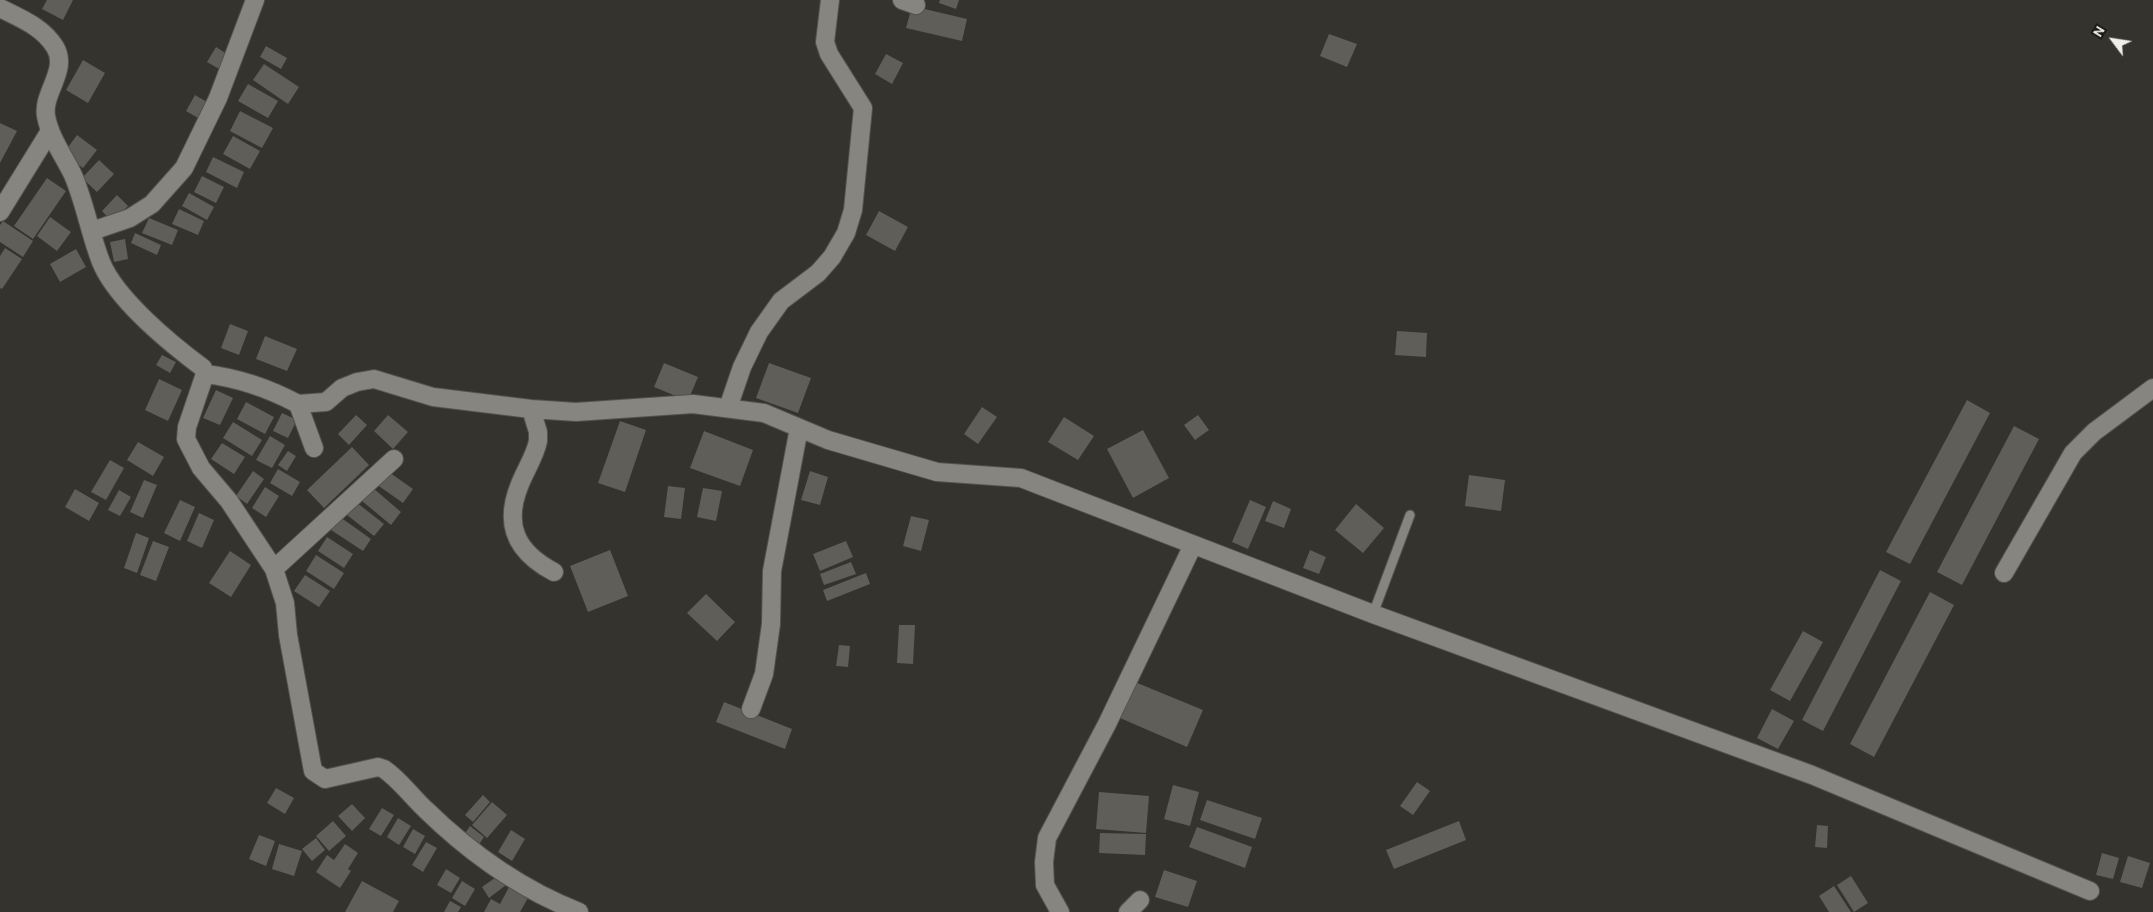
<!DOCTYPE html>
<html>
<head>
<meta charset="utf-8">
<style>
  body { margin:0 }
  #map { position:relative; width:2153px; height:912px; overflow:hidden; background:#34332d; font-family:Overpass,sans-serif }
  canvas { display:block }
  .north { position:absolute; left:2088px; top:15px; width:50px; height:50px; -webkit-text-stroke:4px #1b1b18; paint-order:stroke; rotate:301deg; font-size:14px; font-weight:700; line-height:20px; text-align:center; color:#efeeea }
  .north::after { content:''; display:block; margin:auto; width:18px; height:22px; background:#efeeea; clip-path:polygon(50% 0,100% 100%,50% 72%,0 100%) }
</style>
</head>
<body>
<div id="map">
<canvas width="2153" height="912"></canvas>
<div class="north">N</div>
</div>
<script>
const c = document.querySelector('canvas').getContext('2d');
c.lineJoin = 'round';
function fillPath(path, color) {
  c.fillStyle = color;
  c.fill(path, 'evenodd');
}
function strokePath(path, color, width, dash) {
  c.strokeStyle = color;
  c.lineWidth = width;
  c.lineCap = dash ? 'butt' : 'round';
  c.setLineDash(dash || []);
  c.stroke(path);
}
fillPath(new Path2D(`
  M47,0h26l-10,20 -21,-11z
  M940,0h19l-3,9 -17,-6z
  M912,6l55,13 -5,22 -56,-13z
  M1329,34l28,10 -10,23 -27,-11z
  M266,46l21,12 -6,11 -21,-12z
  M216,47l14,9 -9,14 -14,-8z
  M886,54l17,9 -11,21 -17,-10z
  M83,60l22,13 -17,30 -22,-13z
  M264,64l35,23 -11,17 -35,-24z
  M248,84l30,17 -10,17 -30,-17z
  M195,95l12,7 -9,16 -12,-7z
  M240,111l33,17 -11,20 -32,-17z
  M0,123l17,8 -17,32z
  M77,135l20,15 -14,18 -20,-14z
  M233,136l27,15 -10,18 -27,-15z
  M213,157l31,15 -7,16 -31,-16z
  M99,160l15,14 -17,18 -15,-14z
  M202,176l22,11 -8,16 -22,-11z
  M47,178l19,13 -33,48 -19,-13z
  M189,193l25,14 -7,13 -25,-14z
  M117,195l11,11 -16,16 -10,-11z
  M179,209l25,12 -6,14 -26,-11z
  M879,211l29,16 -13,24 -29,-16z
  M50,217l21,15 -14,19 -20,-15z
  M149,218l29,12 -6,15 -30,-12z
  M3,221l30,20 -10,16 -23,-15v-17z
  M135,233l26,12 -4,10 -26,-12z
  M125,239l3,20 -14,3 -4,-20z
  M5,248l17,11 -20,30 -2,-1v-32z
  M76,249l10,18 -26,15 -10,-18z
  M230,324l18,7 -9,24 -18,-7z
  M1397,331l30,2 -1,24 -31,-2z
  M265,336l32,13 -10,22 -31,-12z
  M162,355l14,7 -6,11 -14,-8z
  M664,363l34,14 -10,24 -34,-14z
  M769,363l42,15 -13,35 -42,-15z
  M159,379l23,11 -14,31 -23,-11z
  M216,390l17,8 -13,27 -17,-7z
  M1967,400l23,13 -80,151 -24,-12z
  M246,402l28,15 -9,17 -28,-15z
  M982,407l15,10 -19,27 -14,-10z
  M282,413l15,7 -9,18 -15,-7z
  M356,415l11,10 -18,20 -11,-11z
  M388,415l20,17 -15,17 -19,-18z
  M1198,415l11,15 -14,10 -11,-15z
  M1064,417l30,19 -16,24 -30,-18z
  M620,421l26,9 -21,62 -27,-9z
  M233,422l29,18 -10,16 -29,-18z
  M2014,426l25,13 -77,146 -25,-13z
  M1143,430l26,48 -36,20 -26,-49z
  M704,431l49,19 -13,36 -50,-18z
  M270,436l15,9 -13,23 -16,-8z
  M138,442l26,15 -11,19 -26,-16z
  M222,443l23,14 -11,17 -23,-15z
  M352,447l17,18 -45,43 -17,-18z
  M288,451l8,5 -9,15 -9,-6z
  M110,460l14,8 -18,32 -15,-8z
  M278,469l22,13 -8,14 -22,-13z
  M386,470l27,19 -10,14 -27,-19z
  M253,471l11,8 -17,25 -11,-8z
  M810,471l18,6 -8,28 -19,-5z
  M1469,475l36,5 -4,31 -36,-5z
  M144,480l13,5 -14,33 -13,-6z
  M668,486l17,2 -4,31 -17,-2z
  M265,487l14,9 -13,21 -14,-9z
  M373,488l28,24 -10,13 -29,-24z
  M703,488l19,3 -6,30 -19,-4z
  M75,489l24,14 -10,18 -24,-14z
  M119,490l12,7 -11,19 -12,-6z
  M180,500l15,7 -15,34 -16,-8z
  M1250,500l16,7 -18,42 -16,-7z
  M1273,501l18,8 -7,19 -19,-7z
  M356,502l28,22 -10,12 -27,-21z
  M1356,504l28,24 -21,25 -28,-23z
  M199,513l15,7 -12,28 -15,-7z
  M911,516l18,4 -8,31 -18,-5z
  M340,517l31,22 -8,12 -32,-21z
  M136,533l13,5 -12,35 -13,-5z
  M327,537l26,17 -9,14 -26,-17z
  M153,541l16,6 -13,34 -16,-6z
  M846,541l7,16 -33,14 -7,-17z
  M610,550l18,46 -40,16 -18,-46z
  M1310,550l16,7 -7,17 -16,-6z
  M230,551l21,14 -20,32 -22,-14z
  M316,555l28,18 -10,16 -28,-18z
  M851,562l5,12 -32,11 -4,-11z
  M1880,570l21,11 -78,150 -21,-11z
  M866,573l4,11 -43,17 -4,-11z
  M305,575l25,16 -11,16 -25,-16z
  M1930,592l24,13 -80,152 -24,-13z
  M706,594l29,28 -18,19 -30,-28z
  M899,625h16l-2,39 -16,-1z
  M1803,631l20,11 -33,59 -20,-11z
  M839,645l11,1 -2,21 -12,-1z
  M1135,682l68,28 -16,37 -67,-29z
  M724,702l68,27 -7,20 -69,-27z
  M1772,709l22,12 -16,28 -21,-11z
  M1417,782l13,9 -17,24 -13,-9z
  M1173,785l26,7 -9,34 -26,-7z
  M276,788l18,10 -9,16 -18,-11z
  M1099,792l50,4 -3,37 -50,-4z
  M483,795l7,7 -17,20 -8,-7z
  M1207,800l55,18 -7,21 -55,-19z
  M492,802l15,13 -20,23 -15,-13z
  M352,804l13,14 -13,13 -14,-15z
  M382,808l12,7 -13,21 -12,-7z
  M398,818l13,8 -12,19 -12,-8z
  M333,821l13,15 -17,15 -13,-15z
  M1459,821l7,19 -72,29 -8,-19z
  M1817,825l11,1 -1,22 -12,-1z
  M470,826l14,11 -6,9 -14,-11z
  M1197,827l55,20 -7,21 -56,-21z
  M413,829l12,7 -10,18 -12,-7z
  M511,830l14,9 -13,22 -14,-9z
  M1100,833l46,1 -1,21 -46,-2z
  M259,835l16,6 -9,25 -17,-7z
  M316,838l9,12 -13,11 -10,-12z
  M426,842l11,6 -14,24 -11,-7z
  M279,844l23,7 -8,25 -22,-7z
  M345,844l13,9 -10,16 3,2 -11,17 -24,-16 11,-17 7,5z
  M2102,853l17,5 -6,21 -17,-4z
  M2128,856l22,7 -8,25 -22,-6z
  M446,869l14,9 -9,15 -14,-8z
  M1164,870l33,11 -9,26 -33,-10z
  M499,875l7,10 -17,13 -7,-11z
  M1851,876l17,27 -14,9 -17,-27z
  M362,881l37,20 -6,11h-48z
  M462,881l13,8 -10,17 -13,-8z
  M1834,886l17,26h-22l-10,-16z
  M509,887l19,11 -8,14h-36l7,-13 9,5z
  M450,901l11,6 -3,5h-14z`), '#5f5e58');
const service = new Path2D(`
  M1373,614l37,-99`);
const minor = new Path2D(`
  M902,0l14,5
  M0,8c20,10 43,19 55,39 14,23 -13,46 -9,69 4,22 18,40 27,59 12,28 17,59 28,87 15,37 70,82 102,106l2,6 -18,53 -1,12 15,29 28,33 45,68 11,34 3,32 25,136 12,8 53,-12 6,2c16,11 27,27 41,40 45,44 95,80 154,103
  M0,212l50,-81
  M92,231l38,-13 22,-14 32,-36 34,-70 37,-98
  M205,374c34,4 63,14 93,30l16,44
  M298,404l28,-2 16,-14 15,-6 17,-3 59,18 98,12 45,3 117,-8 71,9 64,27 109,32 84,6 352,136 439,161 278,116
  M728,408l14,-41 17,-35 22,-31 37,-28 14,-16 14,-24 7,-23 10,-102 -34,-54 -4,-12 5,-42
  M531,409l7,23v9c-3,15 -12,28 -18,43 -17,41 -4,68 34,88
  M274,569l120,-110
  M2004,573l69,-120 21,-21 59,-44
  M751,709l13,-35 7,-50 1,-53 27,-143
  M1060,912l-15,-27 -1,-23 3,-24 60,-114 86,-179
  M1128,912l12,-12`);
strokePath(service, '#53524d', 11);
strokePath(minor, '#53524d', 20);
strokePath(service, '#87857f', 9);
strokePath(minor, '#87857f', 18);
</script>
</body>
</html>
